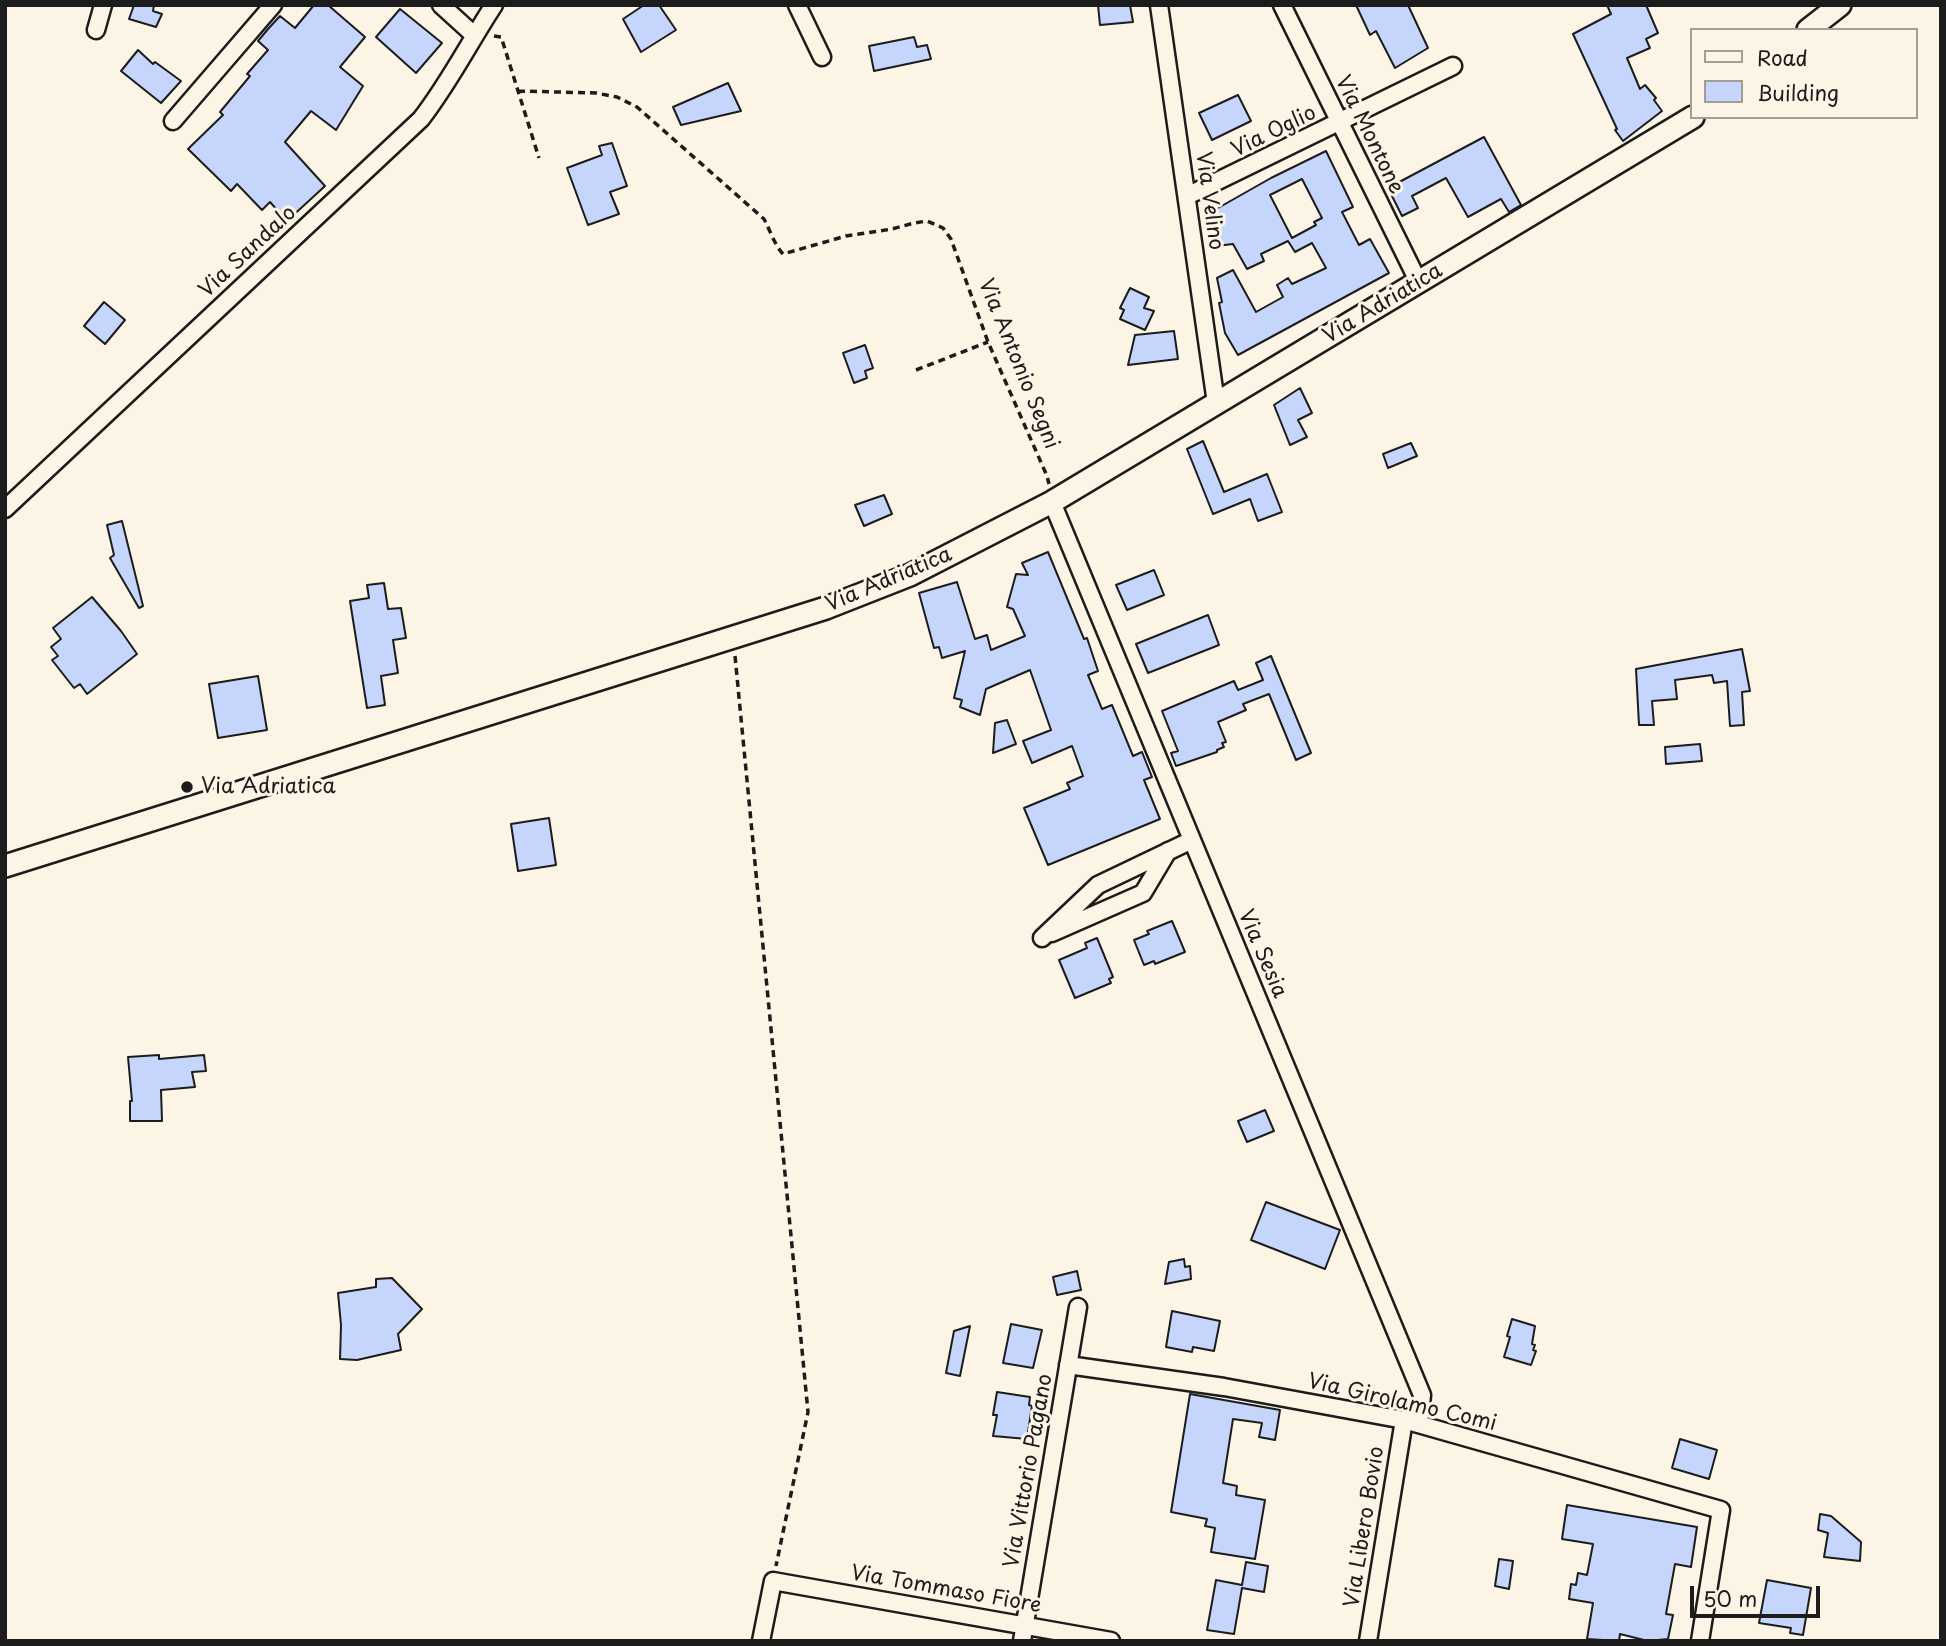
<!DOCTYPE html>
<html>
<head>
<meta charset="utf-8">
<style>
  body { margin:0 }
  #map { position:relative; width:1946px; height:1646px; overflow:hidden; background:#fcf5e5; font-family:"Playpen Sans",sans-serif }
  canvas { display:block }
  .frame { position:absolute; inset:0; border:7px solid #1c1c1c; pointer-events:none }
  .legend { position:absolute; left:1690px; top:28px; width:228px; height:91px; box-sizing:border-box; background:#fcf5e5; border:2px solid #a29e95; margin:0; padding:9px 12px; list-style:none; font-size:21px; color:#1c1c1c }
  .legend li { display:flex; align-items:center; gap:14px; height:35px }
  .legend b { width:35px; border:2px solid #a29e95 }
  .scale { position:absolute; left:1690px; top:1586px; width:130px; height:32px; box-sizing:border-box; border:4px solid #1c1c1c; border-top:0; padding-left:9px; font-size:21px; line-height:24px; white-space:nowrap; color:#1c1c1c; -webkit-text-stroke:5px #fcf5e5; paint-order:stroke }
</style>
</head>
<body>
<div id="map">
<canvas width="1946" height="1646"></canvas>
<div class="frame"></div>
<ul class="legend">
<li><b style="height:9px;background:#fcf5e5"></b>Road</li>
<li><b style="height:19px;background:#c6d5fb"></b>Building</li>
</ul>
<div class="scale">50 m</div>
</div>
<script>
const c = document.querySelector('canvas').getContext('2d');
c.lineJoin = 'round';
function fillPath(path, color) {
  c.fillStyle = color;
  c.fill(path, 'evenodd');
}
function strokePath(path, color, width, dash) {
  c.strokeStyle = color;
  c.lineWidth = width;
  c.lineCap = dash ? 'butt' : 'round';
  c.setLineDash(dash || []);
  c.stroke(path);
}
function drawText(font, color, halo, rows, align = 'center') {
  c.font = font + ' "Playpen Sans",sans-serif';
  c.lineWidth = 6;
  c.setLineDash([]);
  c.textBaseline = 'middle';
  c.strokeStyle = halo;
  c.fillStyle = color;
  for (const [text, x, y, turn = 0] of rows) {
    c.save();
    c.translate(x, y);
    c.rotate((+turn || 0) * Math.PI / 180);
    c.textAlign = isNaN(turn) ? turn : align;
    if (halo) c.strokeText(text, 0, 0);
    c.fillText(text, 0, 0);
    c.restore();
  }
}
const building = new Path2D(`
  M134,5h20l-1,6 9,3 -6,13 -27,-8z
  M314,5h14l37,32 -25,30 23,19 -27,44 -25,-19 -26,31 40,44 -38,35 -17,-19 -8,8 -25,-26 -6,7 -43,-42 35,-34 -3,-3 30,-36 -3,-2 21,-24 -10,-9 10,-12 12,-13 15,12z
  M644,5h15l17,25 -35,22 -18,-33z
  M1098,5h32l3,17 -33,3z
  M1356,5h52l20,43 -33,20 -19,-37 -6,4z
  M1607,5h39l12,28 -12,6 4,9 -23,10 13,31 5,-4 11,13 -2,2 8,11 -39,30 -8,-11 2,-1 -44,-95 38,-20z
  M400,9l42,34 -26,30 -40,-36z
  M914,37l3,10 10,-2 4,14 -57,12 -5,-25z
  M138,50l15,14 2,-2 26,19 -20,22 -40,-32z
  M728,83l13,28 -60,14 -8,-18z
  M1238,95l13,26 -39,19 -13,-27z
  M1484,137l37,68 -12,7 -8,-13 -2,1 -31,17 -22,-39 -34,18 6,12 -16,8 -14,-28z
  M612,143l15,43 -17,6 9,22 -31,11 -21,-57 35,-13 -3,-9z
  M1326,151l27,56 -11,5 17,33 11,-6 19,34 -151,82 -13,-22 -6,-30 3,-1 -5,-24 16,-8 23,42 27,-15 -6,-12 11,-7 4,6 34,-16 -14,-25 -17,9 -7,-11 -27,13 3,7 -17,8 -14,-25 -17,2 -5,-34 60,-34zM1302,179l20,39 -8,4 2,3 -24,13 -22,-43z
  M1130,288l19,9 -5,11 10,3 -9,19 -25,-11 4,-9 -4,-2z
  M104,302l21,18 -20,24 -21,-18z
  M1174,331l4,28 -50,6 7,-30z
  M865,345l8,23 -8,3 2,7 -13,5 -11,-30z
  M1300,388l12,25 -14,7 9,17 -17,8 -16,-40z
  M1203,441l21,51 43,-18 15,38 -24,9 -8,-22 -37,15 -26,-65z
  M1411,443l6,13 -29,12 -5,-14z
  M884,495l8,19 -28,12 -9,-21z
  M122,521l21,85 -4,2 -29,-50 4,-3 -7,-30z
  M1048,552l36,87 3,-1 11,33 -10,4 14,34 10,-4 21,51 9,-4 10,25 -8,3 16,39 -112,46 -24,-57 46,-19 -3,-6 16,-7 -11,-30 -40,17 -9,-22 28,-11 -21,-60 -44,19 -6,26 -20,-8 2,-7 -8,-2 11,-47 -23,7 -3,-11 -5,1 -15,-55 38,-11 18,57 12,-4 4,15 34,-14 -12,-27 -6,-2 9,-33 12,1 -6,-12z
  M1154,570l10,25 -37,15 -11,-25z
  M384,583l4,26 13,-1 5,30 -13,2 5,33 -17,3 4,29 -18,3 -17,-107 19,-3 -2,-13z
  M92,597l29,34 16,23 -50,40 -7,-10 -6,4 -22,-28 6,-4 -7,-9 10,-8 -8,-11z
  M1208,615l11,30 -71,28 -12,-29z
  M1742,649l8,42 -8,1 2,33 -14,1 -3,-45 -13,2 -2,-8 -37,5 2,19 -25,2 2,24h-15l-3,-56z
  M1271,656l40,97 -15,7 -27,-66 -26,10 3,6 -28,12 8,20 -4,1 2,4 -7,3v2l-41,14 -5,-13 7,-2 -16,-40 72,-30 4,9 25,-10 -7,-17z
  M258,676l9,54 -49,8 -9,-54z
  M1007,720l9,24 -23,9 2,-30z
  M1700,744l2,17 -36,3 -1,-17z
  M549,818l7,47 -38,6 -7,-47z
  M1172,921l13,31 -30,12 -1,-3 -10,4 -10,-25 15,-6 -2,-3z
  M1097,938l16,39 -4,2 2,4 -36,15 -16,-38 28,-12 -2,-5z
  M159,1055v4l45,-4 2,16 -14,1 3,15 -34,3 1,31h-32v-20h2l-4,-44z
  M1265,1110l9,21 -27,11 -9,-21z
  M1266,1202l74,28 -15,39 -74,-29z
  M1184,1259l1,8 5,-1 1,13 -26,5 4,-22z
  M1077,1271l4,19 -24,5 -4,-18z
  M392,1278l30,31 -24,25 3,16 -44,10 -17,-1 1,-34 -3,-32 38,-6v-8z
  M1172,1311l48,10 -6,30 -21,-4 -1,5 -26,-5z
  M1512,1319l23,7 -3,18 3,1 -2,5 3,1 -5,14 -27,-8 6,-20 -3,-1z
  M1011,1324l31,6 -9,38 -30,-5z
  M970,1326l-10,50 -14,-3 8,-42z
  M997,1392l33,5 -1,8 3,1 -5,33 -34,-3 4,-21h-4z
  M1190,1394l90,16 -5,30 -16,-3 3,-14 -29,-4 -10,64 14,3 -1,9 29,5 -10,59 -44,-7 4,-24 -10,-2 2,-7 -36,-7z
  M1680,1439l37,11 -8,29 -37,-11z
  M1567,1505l130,22 -6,40 -16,-3 -9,50 7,1 -5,24 -20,2 -28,-7 -1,7 -32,-2 6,-36 -24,-4 2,-15 5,1 2,-12 9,2 6,-31 -31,-5z
  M1820,1514l11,2 30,26 -1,19 -36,-4 4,-24 -10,-3z
  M1499,1559l14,2 -4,28 -14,-3z
  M1246,1562l22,4 -4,26 -22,-4 -8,46 -27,-4 9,-50 26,5z
  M1767,1580l44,8 -8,47 -13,-2 1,-5 -32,-5z`);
fillPath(building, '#c6d5fb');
strokePath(building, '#1c1c1c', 2);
const minor = new Path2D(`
  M441,5l33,30
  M797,5l25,52
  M1159,5l57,398
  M1282,5l137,278
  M96,30l7,-25
  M173,121l100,-116
  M1187,196l266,-130
  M1052,502l370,893 -3,29
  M5,509l416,-390c28,-36 48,-76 73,-114
  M1052,933l91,-40 25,-42
  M1042,938l56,-53 94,-45
  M1068,1365l156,22 180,33 317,90 -21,131
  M761,1641l12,-60 338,60
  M1022,1641l56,-334
  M1368,1641l36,-221`);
const tertiary = new Path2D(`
  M1808,30l32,-25
  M5,866l821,-258 84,-33 142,-73 641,-385`);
strokePath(minor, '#1c1c1c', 21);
strokePath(tertiary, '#1c1c1c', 26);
strokePath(new Path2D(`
  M494,36l7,1 3,9 35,112
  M518,91l78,2 21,4 20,10 127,112c6,11 10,25 19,35l63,-18 46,-7 22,-6 13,-2 16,7 8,11 37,103 59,134 2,8
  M916,370l72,-28
  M735,656l73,756 -32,154`), '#1c1c1c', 3.5, [7, 5]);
strokePath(minor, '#fcf5e5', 16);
strokePath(tertiary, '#fcf5e5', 21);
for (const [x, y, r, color] of [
  [187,787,7,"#1c1c1c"]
]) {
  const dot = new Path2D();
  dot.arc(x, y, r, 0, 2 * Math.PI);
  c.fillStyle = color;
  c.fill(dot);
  strokePath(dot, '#fcf5e5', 2.5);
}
drawText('21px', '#1c1c1c', '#fcf5e5', [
  ["Via Oglio",1274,132,-26],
  ["Via Montone",1369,135,64],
  ["Via Velino",1209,201,82],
  ["Via Sandalo",248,252,-43],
  ["Via Adriatica",1383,304,-31],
  ["Via Antonio Segni",1018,364,68],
  ["Via Adriatica",889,580,-23],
  ["Via Sesia",1262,954,67],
  ["Via Girolamo Comi",1402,1403,13],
  ["Via Vittorio Pagano",1029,1471,-80],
  ["Via Libero Bovio",1365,1527,-81],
  ["Via Tommaso Fiore",946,1590,10]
]);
drawText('21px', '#1c1c1c', '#fcf5e5', [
  ["Via Adriatica",201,787]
], 'left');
</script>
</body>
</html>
